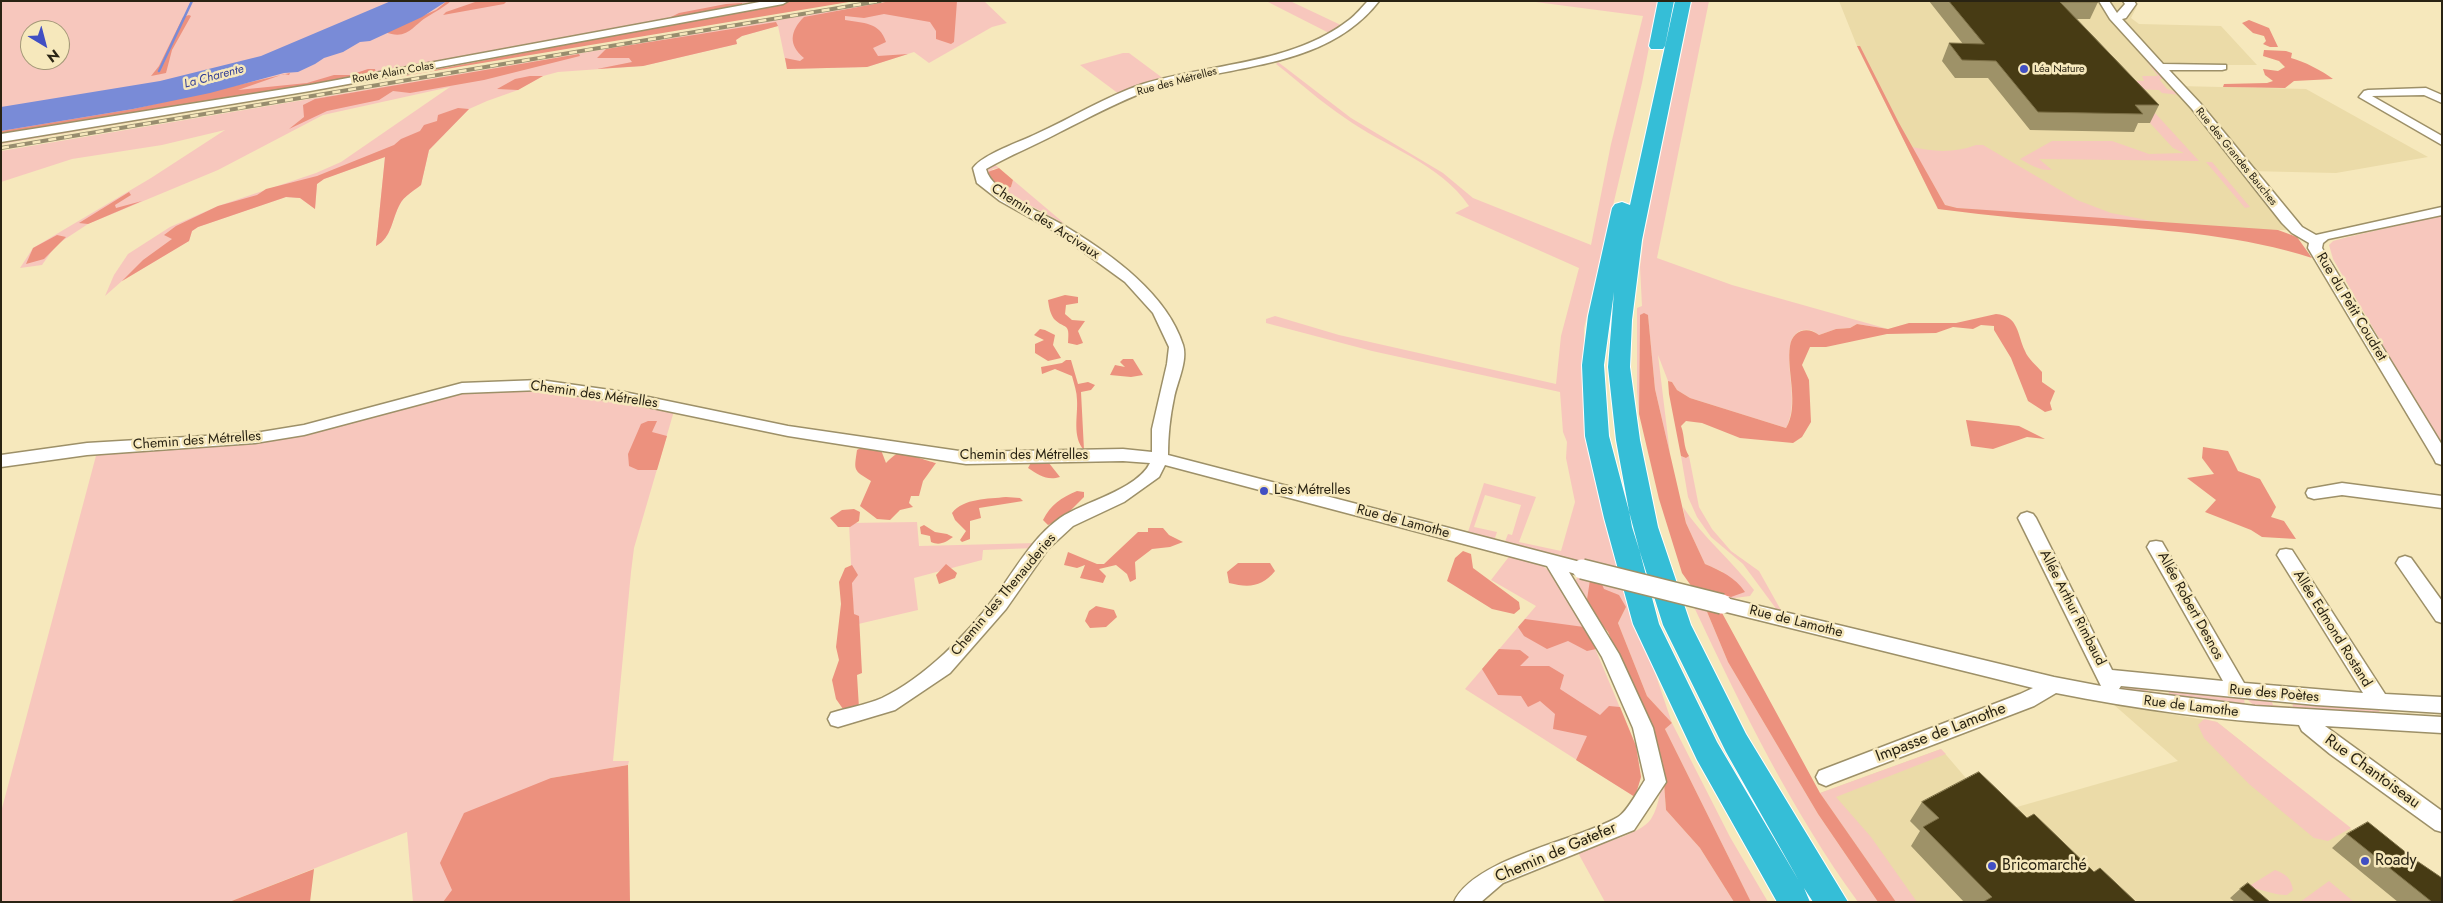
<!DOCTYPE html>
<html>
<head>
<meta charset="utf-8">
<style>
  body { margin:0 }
  #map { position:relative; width:2443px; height:903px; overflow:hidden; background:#f6e8bc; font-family:Jost,sans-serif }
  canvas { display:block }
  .frame { position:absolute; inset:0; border:2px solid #292313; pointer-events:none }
  .north { position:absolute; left:20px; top:20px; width:50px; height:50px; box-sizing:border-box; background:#f6e8bc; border:1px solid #a49978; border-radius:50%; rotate:143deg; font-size:14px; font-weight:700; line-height:20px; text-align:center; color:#292313 }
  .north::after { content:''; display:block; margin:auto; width:18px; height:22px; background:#414fc3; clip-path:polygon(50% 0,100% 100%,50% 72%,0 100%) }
</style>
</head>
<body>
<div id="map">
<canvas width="2443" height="903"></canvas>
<div class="frame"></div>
<div class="north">N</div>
</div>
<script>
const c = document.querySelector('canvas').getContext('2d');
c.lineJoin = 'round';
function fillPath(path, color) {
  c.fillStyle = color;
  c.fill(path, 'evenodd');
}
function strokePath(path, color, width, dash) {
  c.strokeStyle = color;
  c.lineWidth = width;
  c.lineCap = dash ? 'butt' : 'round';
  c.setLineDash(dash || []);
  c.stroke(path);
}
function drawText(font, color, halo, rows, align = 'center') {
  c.font = font + ' Jost,sans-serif';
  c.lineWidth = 5;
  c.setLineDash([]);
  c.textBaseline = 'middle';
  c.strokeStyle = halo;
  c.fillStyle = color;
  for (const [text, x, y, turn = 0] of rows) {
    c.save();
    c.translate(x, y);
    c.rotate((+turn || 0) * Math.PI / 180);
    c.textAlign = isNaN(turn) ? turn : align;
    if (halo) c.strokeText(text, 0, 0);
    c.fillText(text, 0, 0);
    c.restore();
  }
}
fillPath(new Path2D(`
  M1839,1h294l4,5 -6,12 8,6 82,2 36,39h-98l19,21 128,3 122,68 -92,16 -88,-2 49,59h-104l-255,-21 -81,-163z
  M2113,704l104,18 225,180h-546l-76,-109 121,-44 55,64 182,-52z`), '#ebdba8');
fillPath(new Path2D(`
  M1,1h767l-480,88 -287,46zM30,30h30v30h-30z
  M891,1h93l23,22 -15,4 -63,36 -15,-11 -47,15 -80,2 -9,-43 -36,10 -6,4 1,4 -94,22 -85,6 -15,4 -25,14 -31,11 -18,8 -40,41 -8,35c-6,5 -18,12 -21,19 -8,14 -8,34 -24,42l9,-89 -61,22 -7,5 -2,25 -15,-11 -14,-1 -88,30 -6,4 -3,10 -67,40 -17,15 9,-21 14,-21 42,-27 48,-21 98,-33 25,-11 109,-75 -127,28 -105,55 -130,54 -32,21 -14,20 -22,3 13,-20 118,-70 74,-48 -63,15 -90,14 -71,23v-31z
  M1266,1h24l55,26 -12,8z
  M1528,1h130l-16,82 -58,245v46l36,197 -116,-27 4,-10 4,1 9,-30 -36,-10 -11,32 23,5 -3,9 -27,-6 17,-52 52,14 -17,45 42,9 14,-49 -9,-44 1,-16 -4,-10 -3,-40 -188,-41 -106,-28v-4l9,-3 64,19 217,49 5,-48 18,-68 -124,-55 14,-7c-29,-43 -84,-59 -124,-88 -24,-16 -46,-36 -69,-54l2,-2 73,56 92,55 30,25 118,47 20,-101 32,-128z
  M1692,1h17l-52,257 75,27 156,44 -31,-5 -7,4 -14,1 -17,6c-11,-10 -27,-5 -29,11 -4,24 9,59 -4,82l-96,-30 -13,-8 -5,-8 -4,-1 -10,-26 12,99 -15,-65 -7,-73 -8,-1 -1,99 -2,-23v-83l5,-2 -2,-39 4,-32z
  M636,31l-241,46 40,-6 -434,73v-3l330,-53z
  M2117,32l12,4 36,42 -6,1 8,10 14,4v2l-19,-2 -3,-3 -26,-1 66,72 -160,-2 13,11c-12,1 -21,-5 -32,-11l32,-18h60l37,13 35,-1 -11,-5 -56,-61h6l-2,-3 3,-4 20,1 -2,-5h16l-13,-17 3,-1 -23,-23z
  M1123,53h6l39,29 -45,15 -43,-32z
  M1976,145h7l94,55 34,13 56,11 -210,-16 -12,-3 -33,-58c22,5 43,6 64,-2z
  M2206,162h6l38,45 -5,1z
  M993,163l6,5 -7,1 19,18 2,-7 52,44 -73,-39 -6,-13z
  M2442,215v232l-109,-188 -4,-14 4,-4 11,-3z
  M515,389c54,2 107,10 159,22l-40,137 -3,24 -18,189h16l-1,4 -77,13 -108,124h-30l-6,-70 -178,70h-228v-90l96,-360 124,-6 47,-7 189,-46z
  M1681,456l5,2 3,-2 10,51 13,22 19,22 28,20 23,41 -5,-2 -34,-46 -32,-27 -14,-20 -9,-20z
  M1683,507c21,32 49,53 71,83l-4,6 -23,3 -19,-8 15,-19 -18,-8 -19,-41z
  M917,522l2,24 118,-3 -2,5 -52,2 -1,10 -68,18 4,32 -64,15 -5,-102z
  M1511,554l28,9 9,7 44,71 44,105 5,31 -6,20 -170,-108 71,-83 -45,-26z
  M1578,577l48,10 46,136 58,114 38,65h-17l-86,-173 7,-6 -25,-27 -29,-73 8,-16 -40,-1 -12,-24z
  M1694,607h11l23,55 90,152 60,88h-20c-66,-91 -116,-193 -164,-295z
  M2122,685l25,1 1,5 21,3 -1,-5 76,9 1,9 -119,-16 -4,-3z
  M2247,699l24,1 2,5 20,2 -1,-5 86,5 3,9 -126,-9z
  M2204,719l13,3 134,106 -23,13 -14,-3 -65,-54 -45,-46 -6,-13z
  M1941,749l5,5 -110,43 35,40 46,65h-21l-76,-109z
  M1663,770l3,40 34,38 34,54h-129l-28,-51c19,-6 63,-16 74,-32 9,-14 10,-34 12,-49z
  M2275,870c11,4 16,8 18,20l-6,5c-15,0 -26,-7 -41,-7z
  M2329,881l25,21h-54z`), '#f7c7bd');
fillPath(new Path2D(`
  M447,1h4c-8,7 -15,10 -24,16 -14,8 -19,24 -42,15l51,-22z
  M478,1h29l-3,3 -61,11 3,-3z
  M787,1h68l-463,77 256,-49 25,-10 -2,-2 8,-4 47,-9 16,-1 1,3z
  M891,1h66l-3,41 -3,2 -15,-5v-8l-6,-9 -46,-8 -20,4 -19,-2v4c18,3 35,2 41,22l-13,6 5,8 30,-2 -41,13 -80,2 -2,-11 15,3 4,-3c-16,-13 -14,-27 0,-41z
  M189,15l2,1 -19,34 -6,23 -15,3 8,-10 24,-49z
  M2249,20l20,8 9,19h-8l-7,-3 3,-3 -2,-5 -11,-3 -11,-10z
  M776,22l2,4 -36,10 -6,4 1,4 -94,22 -46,3 35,-7 -3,-4h-32l9,-9z
  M1857,46h3l39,77 46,82 12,3 321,22 19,7 15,21c-68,-22 -139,-27 -211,-33 -54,-4 -109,-9 -163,-16z
  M2264,50l22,1 6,2 -1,5c12,3 32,13 42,21l-39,2 -9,7 -62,-1 1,-3 43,-1 6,-2 -8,-6 -2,-6 15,2 7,-4 -6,-6 -16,-5z
  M579,54l1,2 -96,24 -74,13 -17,-2 -14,9 -52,11 -38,18 15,-12 -1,-12 12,-6z
  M368,69h7l1,4 -375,64v-6l132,-22 157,-36 -1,2 -5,-1 -46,16 69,-7 27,-8h16z
  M530,76h13l-25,14 -21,-1 18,-10z
  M458,108l11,1 -40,41 -8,35c-6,5 -18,12 -21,19 -8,14 -8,34 -24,42l9,-89 -61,22 -7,5 -2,25 -15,-11 -14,-1 -88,30 -6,4 -3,10 -67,40 21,-21 29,-21 -8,-4 12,-9 42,-20 39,-11 9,-6 51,-13 77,-31 7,-6 19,-8 4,-6 13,-4 1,-6z
  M999,168l14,12 -2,7 -7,2 -10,-7 -6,-10z
  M129,192l2,3 -16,10 1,3 26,-7 -54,23 -9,-1z
  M57,235l9,2 -22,22 -18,5 7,-16z
  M1065,295l13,2v6l-12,2 -1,9 7,6 13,1 -7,10 5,12 -6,2 -9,-2c2,-22 -3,-13 -14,-24 -4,-6 -5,-12 -6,-19z
  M1644,313l4,2 7,74 31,134 19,41c16,7 30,13 40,28l-14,5 -39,-10 -10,-14 -23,-74 -20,-85 1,-99z
  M1996,314c23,2 21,20 29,37 3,8 12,15 17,21v10l13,9 -5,12 2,7 -7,2 -17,-11 -17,-43 -17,-28v-4l-13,-1 -8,4 -20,-2 -17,6 -49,1 -61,13h-16l-8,18 7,15 2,42 -9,15 -9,6 -53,-5 -38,-15 -16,-2 -5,5c4,10 2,21 8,30l-3,2 -5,-2 -12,-62 -1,-13 4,1 5,8 13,8 96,30c14,-22 0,-59 4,-82 2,-16 18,-20 29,-11l17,-6 14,-1 7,-4 31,5 21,-6h47z
  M1040,329l5,1 10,5 -2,10 8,13 -13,3 -13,-8v-9l9,-4 -10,-5z
  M1123,359h10l10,16 -12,2 -21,-2 5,-10 10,2 -5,-5z
  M1066,360h5l7,24 10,-2 7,3 -4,5 -10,2 3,58c-12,-13 -6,-34 -7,-50 0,-8 -3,-16 -5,-24l-17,-7 -13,5 -1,-7 21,-4z
  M1966,420l53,6 26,13 -18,-2 -34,12 -22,-3z
  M648,421h9l-5,11 15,4 -10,34h-19l-9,-4 -1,-12 13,-30z
  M864,446l17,4 5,13c3,-3 9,-9 13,-10 4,-1 29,8 37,10l-13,18 -4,15h-8l-2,7 4,4 -13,3 -10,10 -13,-1 -17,-13 11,-25c-18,-11 -17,-10 -14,-31z
  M2203,447l25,4 10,20 22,8 16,28 -5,10 13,4 12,18 -34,-2 -11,-7 -46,-18 11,-12 -29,-22 27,-4 -12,-16z
  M1045,458l15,19c-13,4 -21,-2 -32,-9l4,-7z
  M1077,491l7,1v5l-22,22 -14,6 -5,-5c8,-16 18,-22 34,-29z
  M1006,497l14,1 3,3 -44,7 2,10 -11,3v18l-8,3 -2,-2 6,-9 -11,-11 -3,-7c12,-15 36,-14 54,-16z
  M854,509l6,3 -1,9 -9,6h-12l-8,-9 12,-8z
  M924,525l11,7 12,2 6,3c-7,5 -13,9 -22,5l-1,-6 -9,-2 -1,-7z
  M1148,528h15l6,7 14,7 -13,5 -18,2 -17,13 1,17 -6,3 -3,-8 -11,-9 -17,4 7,7 -3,7 -23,-5 5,-13 -8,3 -13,-3 4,-13 29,12h7l34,-32h10z
  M1463,551l8,3 2,14 46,34 1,7 -6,5 -22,-5 -45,-28 8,-23z
  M1238,563h32l5,8c-13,16 -26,17 -46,12l-2,-11z
  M946,564l11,9 -2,5 -16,6 -3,-9z
  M852,565l6,10 -6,8 2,31 5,2 3,57 -5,2 2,33 -8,4 -8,-3 -7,-10 -4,-19 7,-20 -3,-13 5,-43 -2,-22 6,-14z
  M1590,580h10l4,9 15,6 7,12 -8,16 29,73 25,27 -7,6 86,173h-17l-34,-54 -34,-38 -3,-40 -34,-89 -21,-49 -22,-26z
  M1096,606l18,4 3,7 -11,10 -16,1 -5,-7 4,-10z
  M1705,607l16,4 99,182 76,109h-18l-60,-88 -90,-152z
  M1525,619l59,8 12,22 -9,2 -19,-10 -21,8 -23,-13 -6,-9z
  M1499,649l21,1 9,7 -9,9h29l15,9 -4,14 40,26 9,-9 11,1 16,39 5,31 -6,20 -59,-37 11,-24 -34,-7 2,-15 -15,-13 -12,6 -7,-11 -23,-1 -16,-26z
  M628,765l2,137h-187l9,-12 -12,-27 24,-50 87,-35z
  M314,869l-4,33h-81z`), '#ec917e');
fillPath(new Path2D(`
  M391,1h56l-25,16 -52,24 -10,1 -17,10 -19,6 -9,6 -17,8 -14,1 -74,20 -77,16 -132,22v-24l159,-26 101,-25z`), '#798bd7');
strokePath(new Path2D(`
  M159,71l33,-70`), '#798bd7', 2.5);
const minor = new Path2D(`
  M765,1h23l-5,3 -473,87 -309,51v-8l309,-49z
  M1368,1h11c-54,70 -153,63 -229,89 -31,11 -60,27 -90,42 -24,13 -50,23 -74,37 6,25 60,45 82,59 44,27 99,66 115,117 5,16 -6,37 -9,53 -4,19 -6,37 -6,57l420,109 3,5 -3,5 -6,2 -13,-4 50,82 34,74 13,54 -32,48 -131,53 -22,19h-27c20,-44 123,-61 164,-85 9,-5 21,-28 27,-37l-12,-52 -31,-71 -55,-91 -382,-101 -6,12 -35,25 -51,24 -25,23 -42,60 -56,64 -55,37 -57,17 -7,-2 -3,-6 3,-6c16,-5 35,-8 51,-15 42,-20 86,-64 113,-101 20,-27 37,-59 65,-79 23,-16 77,-28 90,-55l-27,-2 -157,3 -178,-28 -164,-34 -84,-12 -78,3 -158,42 -49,8 -168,12 -86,12v-12l86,-12 168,-10 49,-8 158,-42 78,-3 84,12 164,34 178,26 157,-3 29,3v-23l15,-65 2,-17 -16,-34 -28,-31 -66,-48 -59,-33 -23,-18 -4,-15c10,-14 47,-26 63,-34 36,-16 70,-38 107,-50 68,-21 148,-19 206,-64 7,-5 13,-13 19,-19z
  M2099,1h10l8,12 8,-9 -2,-3h11l2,3 -10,14 -4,1 41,45 63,1v4l-4,1h-53l31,33 102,124 14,8 126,-28v8l-114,24 -5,4 -1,5 120,197v20l-6,-2 -2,-4 -126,-211 1,-5 -17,-10 -10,-10 -90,-114 -82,-90z
  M2426,88l16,7v8l-18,-8 -52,1 70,40v9l-83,-48 5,-6 4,-1z
  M2342,483l100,13v12l-100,-13 -28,4 -6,-2 -2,-4 2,-4z
  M2027,512l6,2 3,4 76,152 111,11 -76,-134 3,-5 6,-1 6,1 82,141 119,10 -86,-138 3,-5 6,-1 6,1 93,144 57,3v16l-126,-8 -195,-19 -2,3 136,17 187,11v16l-117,-7 117,85v21l-7,-2 -105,-76 -28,-23 -3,-6c-82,-5 -163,-16 -243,-32l-22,13 -201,77 -7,3 -7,-3 -3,-6 3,-6 201,-77 13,-6 -311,-77 -6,-2 -3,-5 3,-5 6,-2 332,80 47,9 -83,-168 3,-4z
  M2405,556l6,2 31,43v22l-6,-2 -40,-58 3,-5z`);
const highway = new Path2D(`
  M1658,1h16l-9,45 -2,3h-12l-2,-3z
  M1675,1h16l-49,239 -10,80 -2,47 10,73 18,87 33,98 55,109 102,168h-35l-9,-14 6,14h-33l-80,-142 -64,-136 -29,-106 -19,-82 -3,-71 6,-49 24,-108 3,-4 7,-2 8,3zM1614,292l-6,75 8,73 16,87 31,98 63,127 73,129 -82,-139 -58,-118 -50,-188 -5,-71z`);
strokePath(minor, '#9d9068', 3);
strokePath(highway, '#fff', 2);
fillPath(minor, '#fff');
fillPath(highway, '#35bed7');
const rail = new Path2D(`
  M1,148l879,-147`);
strokePath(rail, '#988d6e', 4);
strokePath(rail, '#f6e8bc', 2.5, [8]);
const minorBridge = new Path2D(`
  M1582,569l140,35`);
strokePath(minorBridge, '#9d9068', 22, []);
strokePath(minorBridge, '#fff', 19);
fillPath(new Path2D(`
  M1929,1h168l1,1 -8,17h-13l82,86 -9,18h-12l-4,9 -104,-2 -42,-52h-33l-13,-17 7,-18 14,1z
  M1922,802l105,16 67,54 42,30h-172l-53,-56 9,-15 -10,-10z
  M2347,834l95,68h-44l-66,-54z
  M2240,889l30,13h-35l-5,-4z`), '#9e9268');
const building = new Path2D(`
  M1949,1h148l1,1h-38l99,103h-24l8,9 -105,-2 -42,-51 -34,-1 -13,-17 35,1z
  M1979,772l48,46 7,-4 60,58 6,-4 36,34h-153l9,-5 -69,-70 16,-9 -17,-16z
  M2368,822l46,37 28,19v24h-10l-85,-68z
  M2248,883l22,19h-15l-15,-13z`);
fillPath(building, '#473b14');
strokePath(building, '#7c6f46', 1);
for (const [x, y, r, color] of [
  [2024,69,5,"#414fc3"],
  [1264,491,5,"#414fc3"],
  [2365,861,5,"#414fc3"],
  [1992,866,5,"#414fc3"]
]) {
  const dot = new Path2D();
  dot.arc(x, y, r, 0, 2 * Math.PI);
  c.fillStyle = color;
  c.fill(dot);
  strokePath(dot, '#f6e8bc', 2);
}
drawText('11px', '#292313', '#f6e8bc', [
  ["Léa Nature",2034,69]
], 'left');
drawText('11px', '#292313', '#f6e8bc', [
  ["Route Alain Colas",393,73,-10],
  ["Rue des Métrelles",1177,82,-15],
  ["Rue des Grandes Bauches",2236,157,51]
]);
drawText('italic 12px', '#323e97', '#f6e8bc', [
  ["La Charente",214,77,-15]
]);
drawText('14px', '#292313', '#f6e8bc', [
  ["Chemin des Arcivaux",1045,222,33],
  ["Rue du Petit Coudret",2351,307,59],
  ["Chemin des Métrelles",594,395,8],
  ["Chemin des Métrelles",197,441,-4],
  ["Chemin des Métrelles",1024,456],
  ["Rue de Lamothe",1403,522,15],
  ["Chemin des Thenauderies",1004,595,-50],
  ["Allée Robert Desnos",2190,606,61],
  ["Allée Arthur Rimbaud",2072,608,63],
  ["Rue de Lamothe",1796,622,14],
  ["Allée Edmond Rostand",2332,629,58],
  ["Rue des Poètes",2274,694,5],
  ["Rue de Lamothe",2191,707,7]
]);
drawText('14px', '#292313', '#f6e8bc', [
  ["Les Métrelles",1274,491]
], 'left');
drawText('16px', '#292313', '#f6e8bc', [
  ["Impasse de Lamothe",1941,733,-21],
  ["Rue Chantoiseau",2372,772,36],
  ["Chemin de Gatefer",1556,853,-23]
]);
drawText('16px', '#292313', '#f6e8bc', [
  ["Roady",2375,861],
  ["Bricomarché",2002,866]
], 'left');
</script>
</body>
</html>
